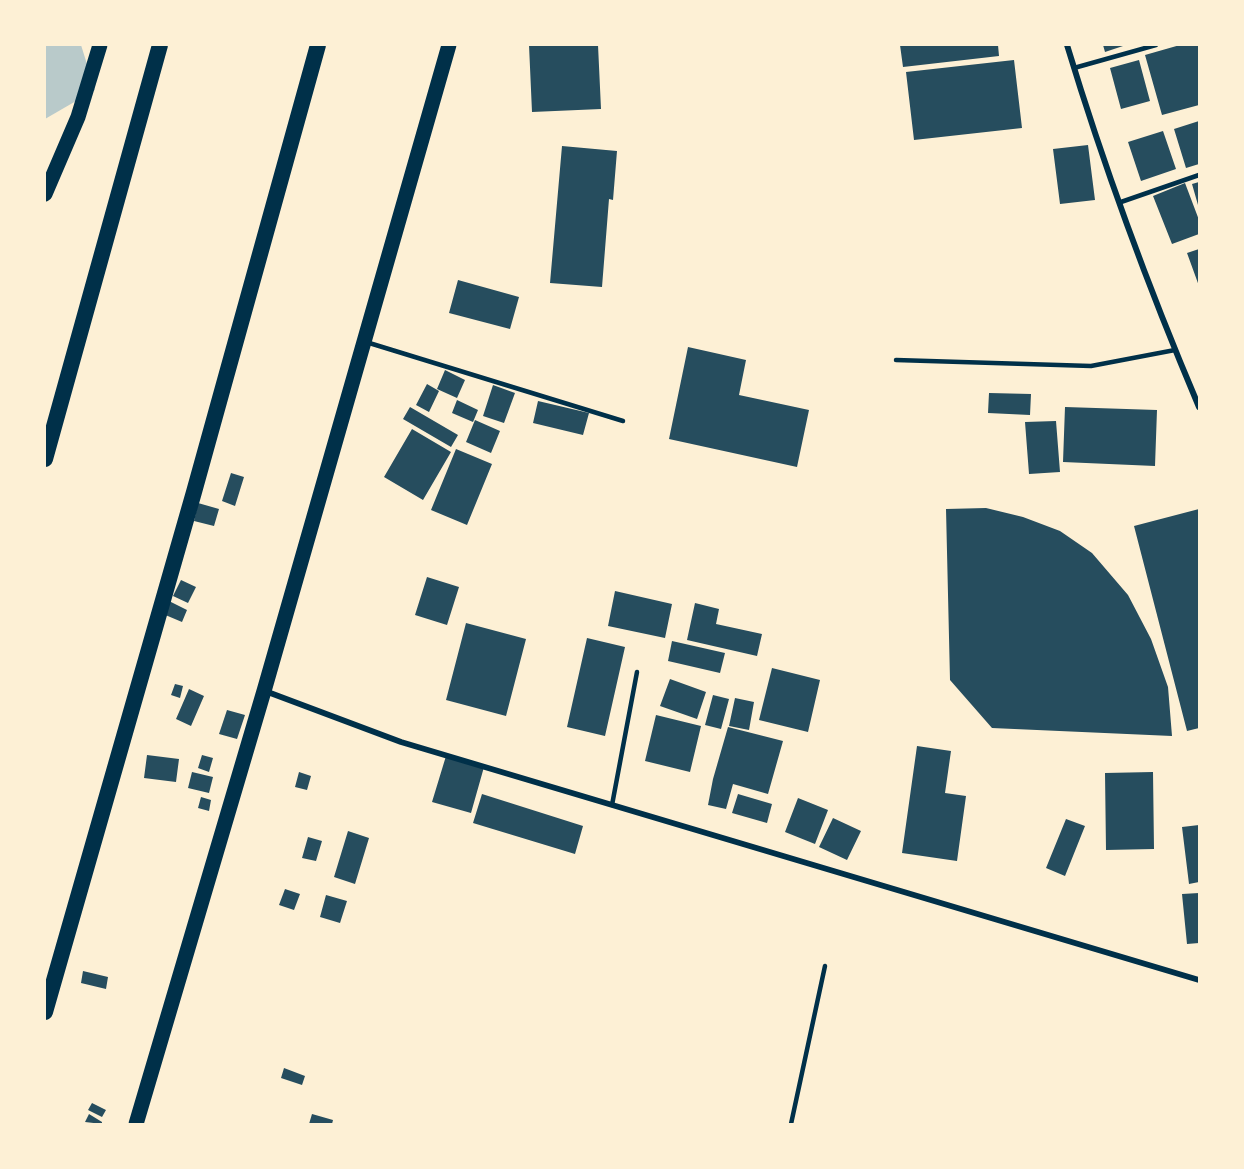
<!DOCTYPE html>
<html>
<head>
<meta charset="utf-8">
<style>
  body { margin:0 }
  #map { position:relative; width:1244px; height:1169px; overflow:hidden; background:#fdf0d5; font-family:Manrope,sans-serif }
  canvas { display:block }
  .frame { position:absolute; inset:0; border:46px solid #fdf0d5; pointer-events:none }
</style>
</head>
<body>
<div id="map">
<canvas width="1244" height="1169"></canvas>
<div class="frame"></div>
</div>
<script>
const c = document.querySelector('canvas').getContext('2d');
c.lineJoin = 'round';
function fillPath(path, color) {
  c.fillStyle = color;
  c.fill(path, 'evenodd');
}
function strokePath(path, color, width, dash) {
  c.strokeStyle = color;
  c.lineWidth = width;
  c.lineCap = dash ? 'butt' : 'round';
  c.setLineDash(dash || []);
  c.stroke(path);
}
fillPath(new Path2D(`
  M45,45h36l14,45 -50,29z`), '#b9caca');
fillPath(new Path2D(`
  M529,45h69l3,64 -69,3z
  M900,45h98l1,11 -96,11z
  M1103,45h23l-21,7z
  M1180,45h19v60l-37,10 -17,-60z
  M1014,60l8,68 -108,12 -8,-68z
  M1139,60l11,41 -29,8 -11,-41z
  M1199,121v43l-13,4 -12,-39z
  M1163,131l13,38 -35,12 -13,-39z
  M1088,145l7,55 -35,4 -7,-55z
  M562,146l55,5 -4,49 -4,-1 -7,88 -52,-4z
  M1199,182v23h-1l-6,-21z
  M1185,183l14,37v14l-27,10 -19,-48z
  M1199,249v37l-12,-33z
  M458,280l61,17 -9,32 -61,-16z
  M688,347l58,13 -7,35 70,15 -12,57 -128,-28z
  M445,370l20,10 -8,18 -20,-9z
  M427,384l12,7 -10,21 -13,-7z
  M493,385l22,8 -11,30 -21,-7z
  M989,393l42,1 -1,21 -42,-2z
  M457,400l21,10 -5,12 -21,-9z
  M538,401l51,12 -6,22 -50,-12z
  M410,407l48,28 -7,12 -48,-28z
  M1065,407l92,3 -2,56 -92,-4z
  M475,420l25,11 -9,22 -25,-11z
  M1056,421l4,51 -31,2 -4,-52z
  M412,429l39,23 -28,48 -39,-23z
  M456,449l36,15 -25,61 -36,-15z
  M231,473l13,4 -9,29 -13,-5z
  M198,503l21,6 -5,17 -20,-5z
  M986,508l37,9 37,14 32,22 36,42 23,44 17,48 4,49 -180,-8 -42,-48 -4,-171z
  M1199,509v219l-12,3 -53,-205z
  M427,577l32,10 -12,38 -32,-10z
  M181,580l15,7 -8,16 -15,-7z
  M615,591l57,13 -7,34 -57,-12z
  M169,601l18,9 -5,12 -19,-8z
  M695,603l24,6 -3,15 46,10 -5,22 -70,-16z
  M466,623l60,16 -20,77 -60,-16z
  M587,638l38,9 -20,89 -38,-9z
  M672,641l53,12 -5,20 -52,-12z
  M772,668l48,12 -12,52 -49,-12z
  M670,679l36,13 -9,27 -37,-13z
  M175,684l8,2 -3,12 -9,-3z
  M189,689l15,7 -13,30 -15,-7z
  M713,695l16,4 -8,30 -16,-4z
  M735,698l19,4 -5,28 -20,-4z
  M227,710l18,5 -8,24 -18,-5z
  M656,715l45,11 -11,46 -45,-11z
  M728,727l55,14 -15,53 -35,-10 -7,25 -18,-4 5,-26z
  M917,746l34,5 -6,42 21,3 -9,65 -55,-8z
  M147,755l32,4 -3,23 -32,-4z
  M202,755l11,3 -4,14 -11,-4z
  M446,756l38,11 -13,46 -39,-11z
  M192,772l21,5 -4,16 -21,-5z
  M299,772l12,4 -4,14 -12,-3z
  M1153,772l1,77 -48,1 -1,-77z
  M482,794l101,32 -8,28 -102,-31z
  M738,794l34,10 -5,19 -35,-10z
  M201,797l10,3 -2,11 -11,-3z
  M798,798l30,12 -13,34 -30,-12z
  M833,818l28,13 -14,29 -28,-13z
  M1066,819l19,7 -20,50 -19,-8z
  M1199,825v57l-10,2 -7,-57z
  M348,831l21,7 -14,46 -21,-7z
  M308,837l14,4 -6,20 -14,-3z
  M285,889l15,5 -6,16 -15,-5z
  M1199,893v50l-12,1 -5,-50z
  M326,895l21,6 -7,22 -20,-6z
  M83,971l25,6 -2,12 -25,-6z
  M284,1068l21,8 -3,9 -21,-7z
  M92,1103l14,7 -4,7 -14,-7z
  M89,1114l13,8v2l-17,-2z
  M312,1114l21,6 -1,4h-23z`), '#264d5e');
strokePath(new Path2D(`
  M1074,68l82,-23
  M1121,202l78,-27
  M366,342l257,79
  M896,360l195,6 84,-16
  M612,805l25,-133
  M791,1124l34,-158`), '#003049', 4.5);
strokePath(new Path2D(`
  M1067,45c37,122 82,244 132,362
  M265,691l136,51 798,238`), '#003049', 6);
strokePath(new Path2D(`
  M45,194l33,-77 22,-72
  M136,1124l128,-433 185,-646`), '#003049', 15);
strokePath(new Path2D(`
  M45,459l115,-414
  M45,1012l149,-520 124,-447`), '#003049', 16);
</script>
</body>
</html>
